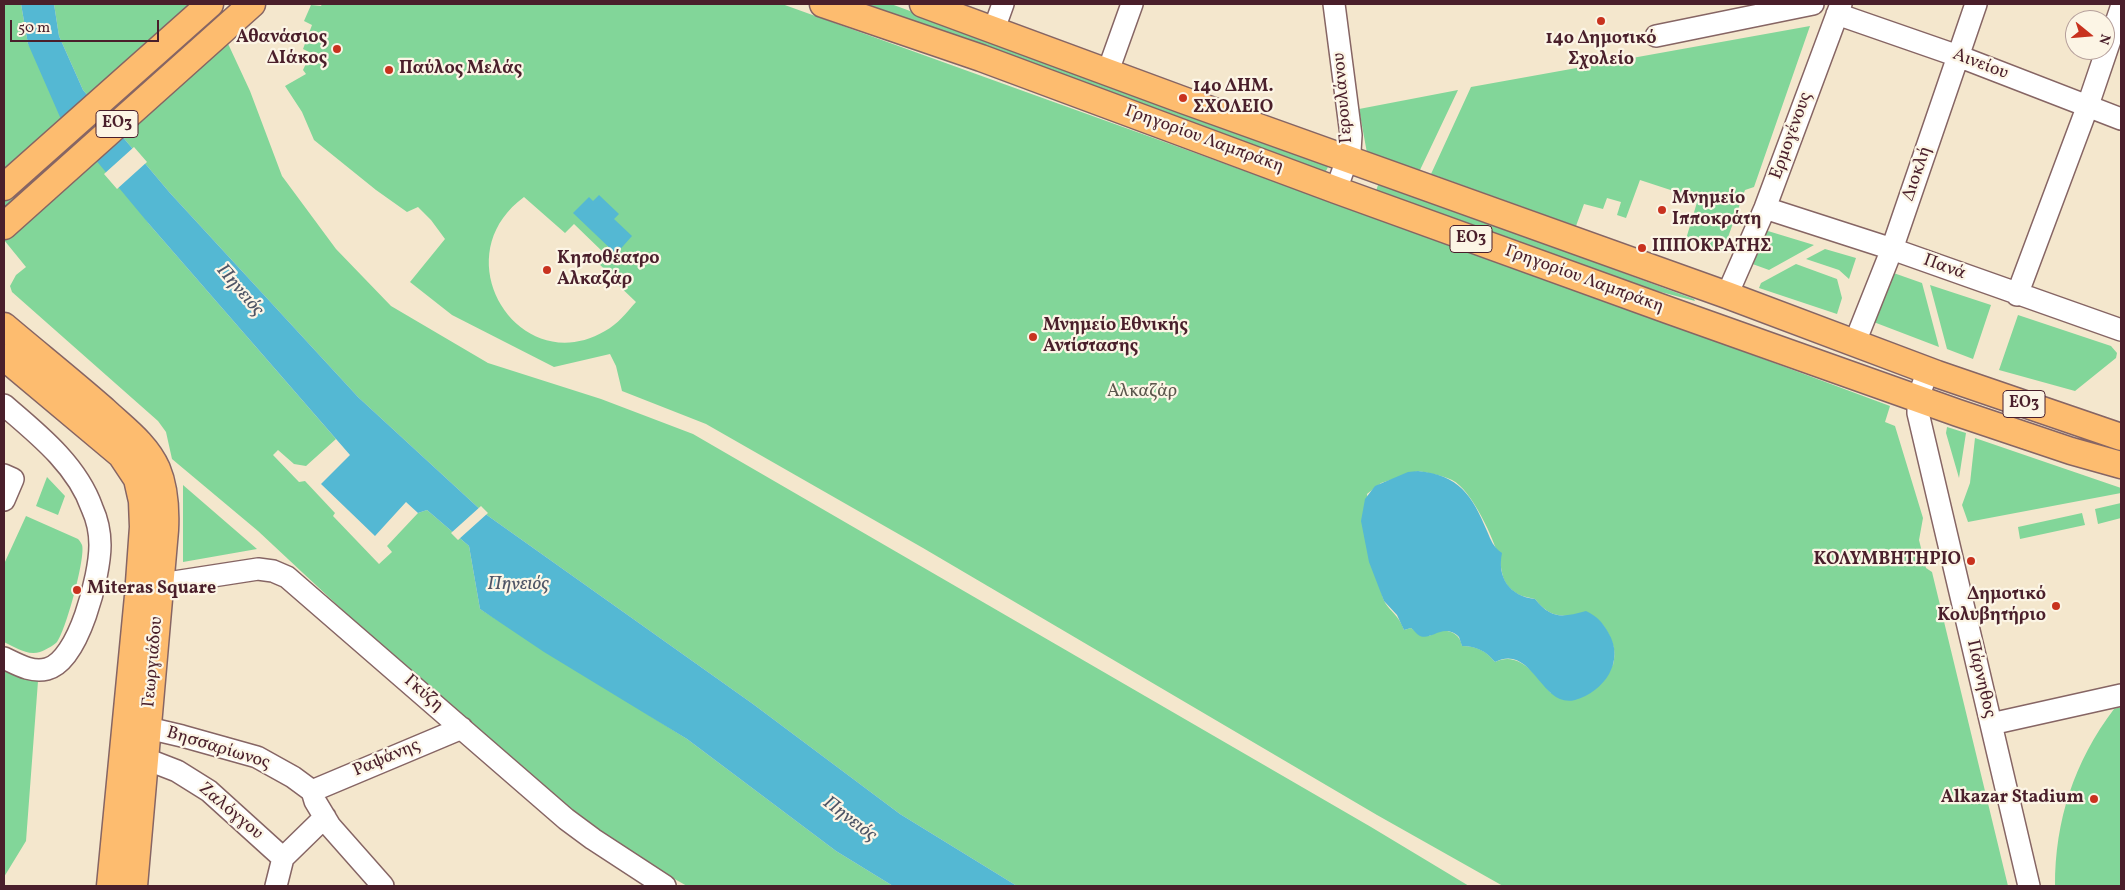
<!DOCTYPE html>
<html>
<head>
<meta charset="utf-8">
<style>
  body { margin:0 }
  #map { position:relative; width:2125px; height:890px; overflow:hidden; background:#f4e7cd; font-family:Vollkorn,serif }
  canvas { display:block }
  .frame { position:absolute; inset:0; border:5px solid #4a1f2b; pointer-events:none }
  .north { position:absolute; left:2065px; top:10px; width:50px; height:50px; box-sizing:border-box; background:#fcf5e5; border:1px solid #b59f9b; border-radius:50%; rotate:107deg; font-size:14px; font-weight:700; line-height:20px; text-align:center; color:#4a1f2b }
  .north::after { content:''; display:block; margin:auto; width:18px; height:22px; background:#c8321e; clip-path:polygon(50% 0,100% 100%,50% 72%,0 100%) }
  .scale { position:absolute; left:10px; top:20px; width:149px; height:22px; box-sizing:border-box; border:2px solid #4a1f2b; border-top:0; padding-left:6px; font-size:15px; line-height:18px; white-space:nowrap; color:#4a1f2b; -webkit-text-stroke:4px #fcf5e5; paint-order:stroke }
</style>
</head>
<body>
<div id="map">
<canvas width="2125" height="890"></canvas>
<div class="frame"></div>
<div class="north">N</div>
<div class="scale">50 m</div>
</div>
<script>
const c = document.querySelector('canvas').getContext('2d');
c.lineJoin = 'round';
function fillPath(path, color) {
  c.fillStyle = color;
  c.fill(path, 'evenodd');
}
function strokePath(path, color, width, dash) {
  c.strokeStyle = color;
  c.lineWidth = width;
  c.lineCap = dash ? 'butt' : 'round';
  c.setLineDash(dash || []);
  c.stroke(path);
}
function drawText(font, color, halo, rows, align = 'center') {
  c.font = font + ' Vollkorn,serif';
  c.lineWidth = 4.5;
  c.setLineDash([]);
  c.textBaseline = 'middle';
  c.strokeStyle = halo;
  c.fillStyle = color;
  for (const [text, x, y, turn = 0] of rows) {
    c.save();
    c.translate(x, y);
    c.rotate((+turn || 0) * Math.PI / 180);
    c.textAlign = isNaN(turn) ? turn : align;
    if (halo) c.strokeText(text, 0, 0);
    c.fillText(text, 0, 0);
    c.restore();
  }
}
fillPath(new Path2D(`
  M4,4h17l7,40 121,180 187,215 -30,27 -12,-2 -16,-14 -5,5 26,27 6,-1 30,32 -2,3 46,48 13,-12 -5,-6 31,-33 9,-3 42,36 11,63 207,130 149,112 57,35h-206c-38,-21 -74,-44 -109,-70l-214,-186 -106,-99 -86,-72 -6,-27 -8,-11 -146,-129 -2,-6 6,-11 10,-8 -22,-27z
  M54,4h156l10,14 -3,2 33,71 32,85 54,73 55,57 97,57 113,36 92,35 678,393 98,59h-452l-117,-72 -147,-110 -269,-191 -126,-116 -188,-204 -87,-103 -24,-54z
  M322,4h460l890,321 218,81 -5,16 10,4 28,92 -4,22 7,28 6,4 76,314h-505l-126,-71 -454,-267 -217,-124 -84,-33 -6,-25 -6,-12 -56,13 -102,-52 -42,-33 35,-43 -14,-19 -13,-13 -11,5 -31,-22 -62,-50 -12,-28 -17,-26 21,-12 -3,-4 8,-17 -8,-4 9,-24 -8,-4 7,-16 10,1zM524,197l41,36 9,-9 31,30 -7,9 16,15 -1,2 23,22c-10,11 -18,22 -31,29 -85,50 -164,-73 -81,-134zM1418,471c11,2 23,4 34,9 20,10 42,59 48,81 2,11 2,20 11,28 7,7 15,8 24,10 29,38 53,-7 74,36 5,11 7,17 4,30l-62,28c-14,-16 -31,-43 -56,-31 -9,-11 -18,-16 -33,-16 -2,-13 -14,-18 -26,-14 -2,1 -4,3 -7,4 -7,1 -13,-5 -18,-8l-7,2c-5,-16 -17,-20 -21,-32 -11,-33 -11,-70 -16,-104l14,-11z
  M862,4h29l438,161 -4,8z
  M1810,26l-56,161 -9,3 -22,61 -37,-12 12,-40 -58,-19 -14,38 -9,-3 4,-13 -14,-4 -4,11 -19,-5 -8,22 -145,-52 40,-87z
  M1458,90l-38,80 -53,-17 -8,-44z
  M1379,182l285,106 30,11 1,2 -72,-19 -247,-91z
  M1758,228l56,17 -45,25 -22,-8z
  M1825,249l31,9 -7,21 -10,-9 -33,-11z
  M1796,264l41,15 5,19 -5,16 -78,-26 2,-5z
  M1888,271l34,12 17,64 -68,-26z
  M1930,285l61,20 -18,54 -26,-10z
  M2018,315l93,31 6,7 -1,5 -41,33 -76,-21z
  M1947,427l19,6 -7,45 -13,-45z
  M1975,438l146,50v5l-153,29 -6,-17 8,-22z
  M47,477l18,19 -7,19 -22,-9z
  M183,485l74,64 -74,13z
  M2121,503v15l-23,6 -3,-15z
  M2082,513l3,12 -65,14 -2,-12z
  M26,516l52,23c2,2 3,4 4,6 4,12 -17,88 -25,97 -4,4 -12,8 -17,10 -13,4 -25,-5 -36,-10v-78z
  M4,669l34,12 -12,160 -22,36z
  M2121,707v179h-66c0,-66 19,-124 59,-177z`), '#82d699');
fillPath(new Path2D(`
  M21,4h33l5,32 24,54 87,103 188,204 126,116 269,191 147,110 117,72h-124l-57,-35 -149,-112 -143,-87 -64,-43 -11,-63 -42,-36 -9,3 -12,-11 -31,34 -54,-52 29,-29 -201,-231 -89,-107 -32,-73z
  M599,195l20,19 -5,5 18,17 -16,18 -43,-41 16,-16 4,4z
  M1418,471c41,4 54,24 69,60 4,9 6,16 15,22 -5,24 7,43 33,46 17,21 28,18 51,12 11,5 17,12 22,21 18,29 -4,60 -33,68 -34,9 -42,-57 -80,-38 -9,-11 -19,-16 -33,-16l-3,-9c-16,-15 -27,4 -39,-1 -4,-2 -6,-6 -9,-8l-7,2 -7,-15 -13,-14 -15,-39 -8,-41 4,-22 10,-13 33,-14z`), '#54b8d3');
fillPath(new Path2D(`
  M134,147l13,15 -30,27 -13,-15z
  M481,506l7,7 -30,27 -7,-7z`), '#f4e7cd');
const minor = new Path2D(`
  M1334,4l17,131 -1,16 -14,39
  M1837,14l121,42 163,63
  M994,29l9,-25
  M1656,36l157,-32
  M1108,71l24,-67
  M1765,208l127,41 229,81
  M1727,295l38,-87 76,-204
  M2017,295l70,-187 34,-100
  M1855,342l37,-93 84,-245
  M1928,370l-10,28v15l111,473
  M4,405c34,29 73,60 88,103 5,11 8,25 8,37 0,30 -21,116 -53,124 -16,4 -30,-5 -43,-11
  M4,475l9,4 -9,21
  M161,584l97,-15 15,2 14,6 279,242 27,20 72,47
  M1991,724l130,-29
  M148,728l34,8 75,21 36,20 19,14 3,10 15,25 53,60
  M146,759l31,12 32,20 74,67
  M312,791l150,-63
  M276,886l7,-28 42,-41`);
const major = new Path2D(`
  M823,4l158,54 355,132 332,120 290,103 113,38 50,14
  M923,4l260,96 544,195 210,79 184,63
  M4,187l206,-183
  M4,226l248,-222
  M4,326c33,28 67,55 100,84 19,18 42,34 53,59 8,19 9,41 8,61l-31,356
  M4,357l117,98 16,24 5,22 1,26 -5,69 -28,290`);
strokePath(minor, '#866564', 24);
strokePath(major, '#866564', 29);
strokePath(minor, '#fff', 21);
strokePath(major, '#fdbc6f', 26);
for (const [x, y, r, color] of [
  [1601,21,5,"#c8321e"],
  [337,49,5,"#c8321e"],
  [389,70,5,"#c8321e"],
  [1183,98,5,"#c8321e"],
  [1662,210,5,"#c8321e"],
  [1642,248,5,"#c8321e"],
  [547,270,5,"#c8321e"],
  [1033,337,5,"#c8321e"],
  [1971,561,5,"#c8321e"],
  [77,590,5,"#c8321e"],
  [2056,606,5,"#c8321e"],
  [2094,799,5,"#c8321e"]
]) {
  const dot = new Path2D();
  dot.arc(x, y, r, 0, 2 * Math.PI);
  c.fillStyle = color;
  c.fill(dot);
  strokePath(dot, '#fcf5e5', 2);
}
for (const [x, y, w] of [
  [117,124,42],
  [1471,239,42],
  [2024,404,42]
]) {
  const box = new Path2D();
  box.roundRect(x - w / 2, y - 13.5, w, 27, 4);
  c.fillStyle = '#fcf5e5';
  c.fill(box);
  strokePath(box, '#4a1f2b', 1);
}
drawText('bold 16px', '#4a1f2b', null, [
  ["ΕΟ3",117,124],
  ["ΕΟ3",1471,239],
  ["ΕΟ3",2024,404]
]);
drawText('bold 18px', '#4a1f2b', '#fcf5e5', [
  ["Αθανάσιος",327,39,"right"],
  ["ΔΙάκος",327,60,"right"],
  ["14ο Δημοτικό",1601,40,"center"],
  ["Σχολείο",1601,61,"center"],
  ["Παύλος Μελάς",399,70],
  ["14ο ΔΗΜ.",1193,88],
  ["ΣΧΟΛΕΙΟ",1193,109],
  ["Μνημείο",1672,200],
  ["Ιπποκράτη",1672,221],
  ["ΙΠΠΟΚΡΑΤΗΣ",1652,248],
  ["Κηποθέατρο",557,260],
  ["Αλκαζάρ",557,281],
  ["Μνημείο Εθνικής",1043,327],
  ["Αντίστασης",1043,348],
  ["ΚΟΛΥΜΒΗΤΗΡΙΟ",1961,561,"right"],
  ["Miteras Square",87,590],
  ["Δημοτικό",2046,596,"right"],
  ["Κολυβητήριο",2046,617,"right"],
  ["Alkazar Stadium",2084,799,"right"]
], 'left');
drawText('18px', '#4a1f2b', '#fcf5e5', [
  ["Αινείου",1980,65,21],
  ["Γερουλάνου",1344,98,-95],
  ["Ερμογένους",1792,136,-70],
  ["Γρηγορίου Λαμπράκη",1204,140,20],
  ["Διοκλή",1918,174,-71],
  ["Πανά",1944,268,20],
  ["Γρηγορίου Λαμπράκη",1584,280,20],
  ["Γεωργιάδου",154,662,-85],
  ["Πάρνηθος",1980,679,77],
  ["Γκύζη",423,694,41],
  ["Βησσαρίωνος",218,749,17],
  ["Ραψάνης",387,759,-23],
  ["Ζαλόγγου",230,812,40]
]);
drawText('18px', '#5b564c', '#fcf5e5', [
  ["Αλκαζάρ",1142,393]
]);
drawText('italic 19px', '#4e5566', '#fcf5e5', [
  ["Πηνειός",239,291,49],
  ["Πηνειός",518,586],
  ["Πηνειός",849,820,37]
]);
</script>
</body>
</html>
